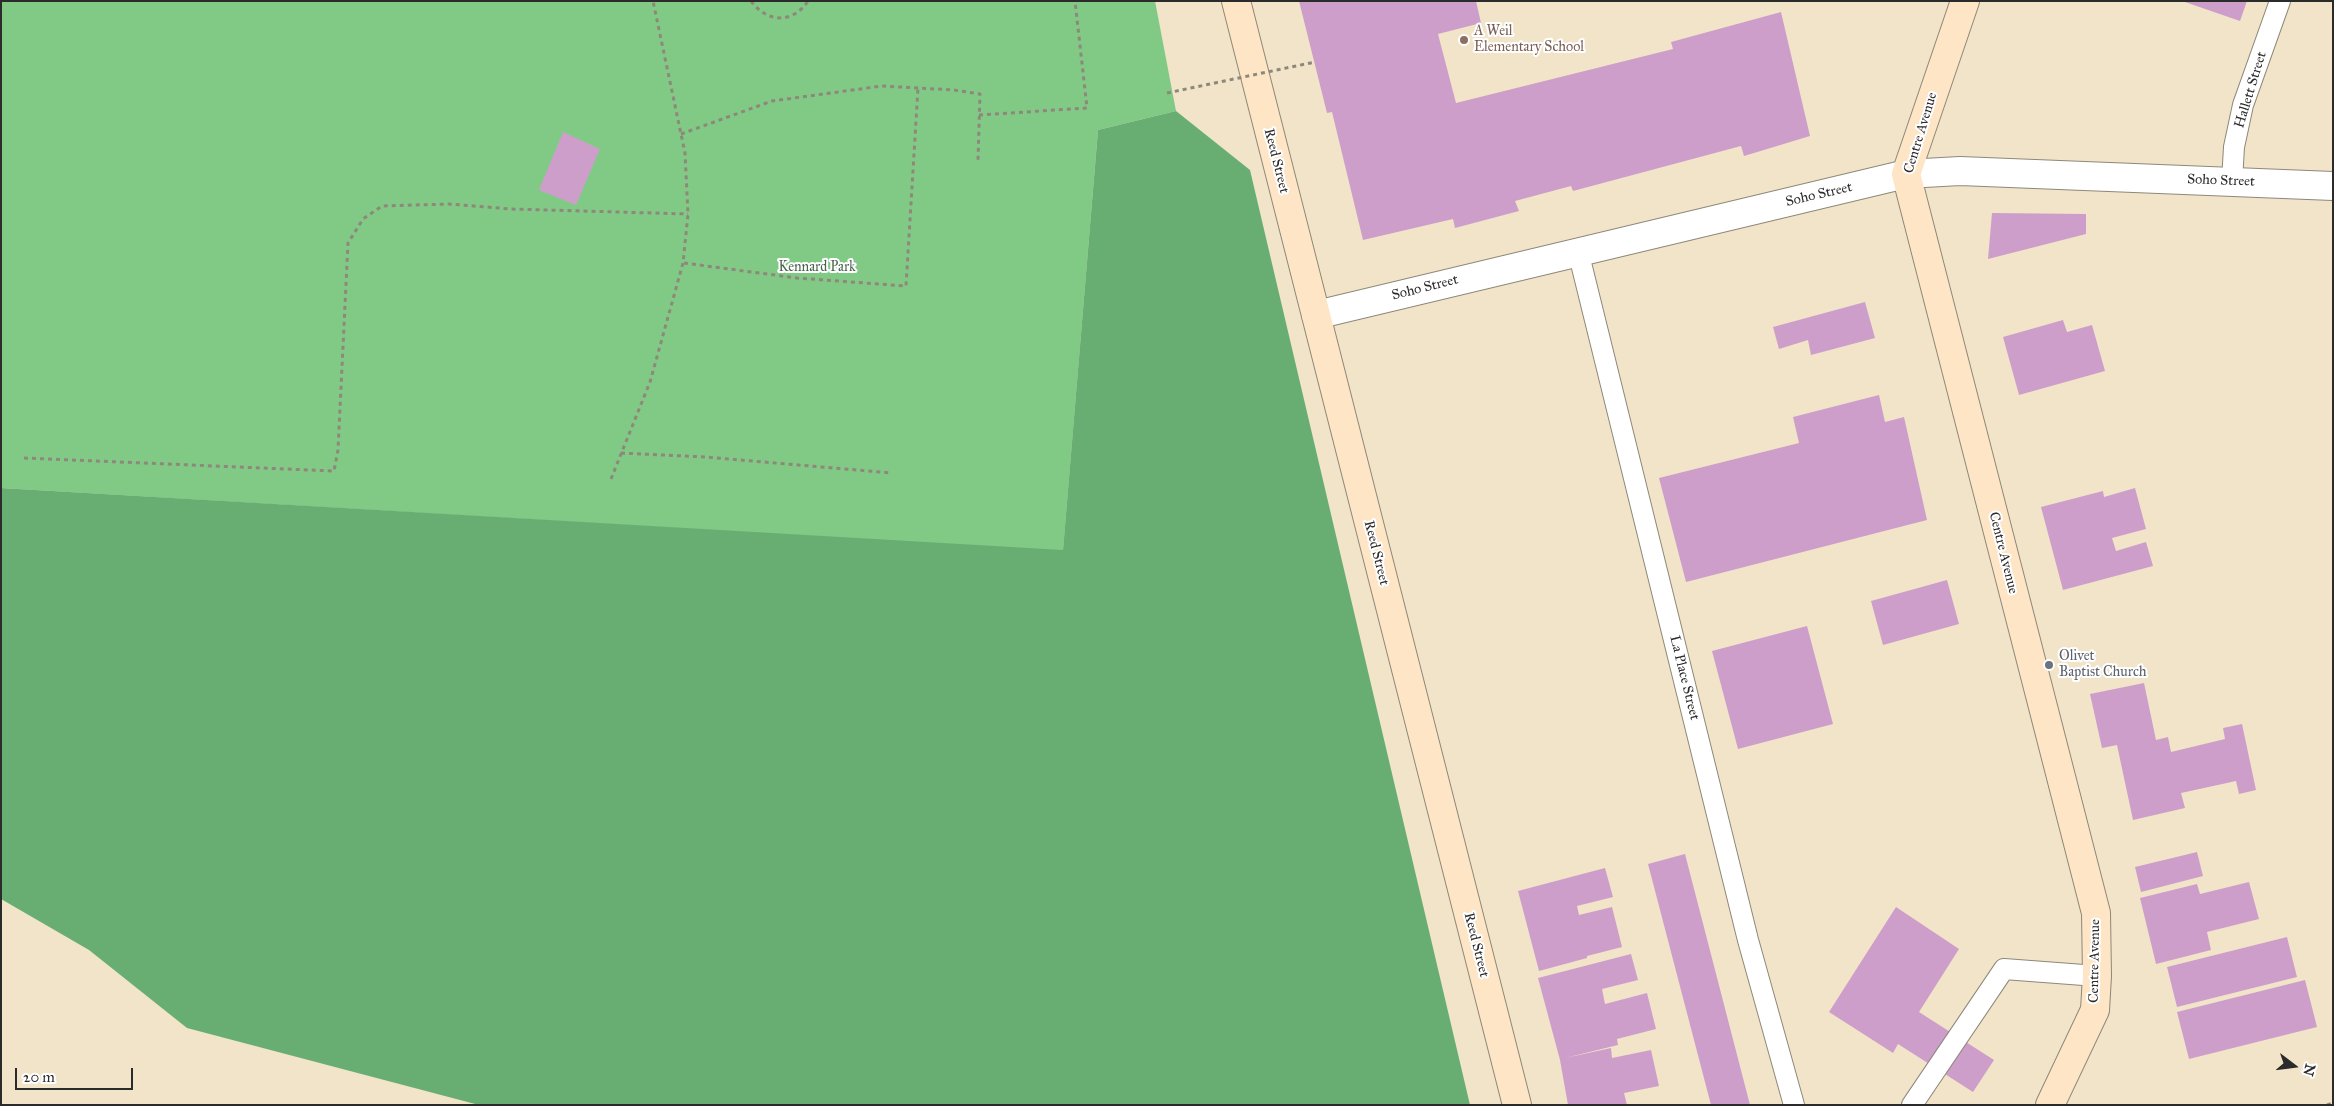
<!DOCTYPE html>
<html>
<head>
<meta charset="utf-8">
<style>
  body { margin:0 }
  #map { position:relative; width:2334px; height:1106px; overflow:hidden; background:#f1e4c9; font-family:"IM FELL Great Primer",serif }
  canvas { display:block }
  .frame { position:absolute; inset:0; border:2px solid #2b2b2b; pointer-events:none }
  .north { position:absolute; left:2269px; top:1041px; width:50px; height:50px; -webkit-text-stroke:4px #fff; paint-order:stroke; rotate:105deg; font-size:14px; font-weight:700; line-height:20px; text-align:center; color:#2b2b2b }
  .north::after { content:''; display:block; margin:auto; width:18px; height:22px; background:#2b2b2b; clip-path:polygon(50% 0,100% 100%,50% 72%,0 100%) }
  .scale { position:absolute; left:15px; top:1068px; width:118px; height:22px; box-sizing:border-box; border:2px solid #2b2b2b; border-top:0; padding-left:6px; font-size:15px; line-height:18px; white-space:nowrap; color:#2b2b2b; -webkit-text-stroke:4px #fff; paint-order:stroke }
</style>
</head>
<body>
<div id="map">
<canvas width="2334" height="1106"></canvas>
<div class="frame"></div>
<div class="north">N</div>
<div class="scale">20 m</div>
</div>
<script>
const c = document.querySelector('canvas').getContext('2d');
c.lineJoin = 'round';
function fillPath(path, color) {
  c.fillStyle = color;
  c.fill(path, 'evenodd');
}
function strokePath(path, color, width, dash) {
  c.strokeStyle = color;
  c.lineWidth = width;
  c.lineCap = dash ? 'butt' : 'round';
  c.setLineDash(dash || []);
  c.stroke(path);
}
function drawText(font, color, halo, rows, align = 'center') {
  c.font = font + ' "IM FELL Great Primer",serif';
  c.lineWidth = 4;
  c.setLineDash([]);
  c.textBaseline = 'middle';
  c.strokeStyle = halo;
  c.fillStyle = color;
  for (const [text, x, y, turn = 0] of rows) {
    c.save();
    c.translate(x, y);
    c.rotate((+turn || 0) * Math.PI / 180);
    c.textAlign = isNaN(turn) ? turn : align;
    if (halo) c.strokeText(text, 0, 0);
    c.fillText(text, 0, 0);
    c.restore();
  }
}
fillPath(new Path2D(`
  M1,1h1154l21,110 -78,19 -35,421 -1062,-63z`), '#81ca86');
fillPath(new Path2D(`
  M1176,111l74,59 220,935h-991l-292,-77 -98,-78 -88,-51v-411l1062,62 35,-420z`), '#68ae73');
fillPath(new Path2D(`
  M1299,1h177l5,22 -43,11 18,69 217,-54 -2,-7 110,-30 29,124 -66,20 -3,-10 -168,45 -2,-5 -56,15 4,10 -64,17 -2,-9 -90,21 -31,-128 -5,1z
  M2182,1h65l-7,20z
  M563,132l37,17 -24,56 -37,-15z
  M1992,213l94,1v20l-98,25z
  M1865,302l10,36 -64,17 -3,-15 -29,9 -6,-22z
  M2063,320l4,12 25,-7 13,46 -86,24 -16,-58z
  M1879,395l6,27 19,-5 23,103 -241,62 -27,-104 140,-35 -6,-26z
  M2135,488l11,41 -34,9 4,13 30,-9 7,24 -90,24 -22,-83 62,-16 1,6z
  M1947,580l12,44 -76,21 -12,-44z
  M1807,626l26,98 -95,25 -26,-98z
  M2144,683l12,57 12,-3 3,15 54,-13 -2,-11 19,-4 14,66 -17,4 -3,-13 -55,12 4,15 -52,12 -16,-75 -15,3 -12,-54z
  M2197,852l6,24 -62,16 -6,-25z
  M1685,854l65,251h-39l-63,-241z
  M1605,868l8,29 -36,9 2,9 33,-8 10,40 -35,9v2l-48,13 -21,-80z
  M2249,882l10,37 -52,13 4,18 -55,14 -16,-66 57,-14 3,10z
  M1896,907l63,42 -40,63 75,48 -21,32 -75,-48 -5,9 -64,-41z
  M2287,937l10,40 -120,30 -10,-40z
  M1631,954l7,26 -36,9 3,15 42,-11 9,36 -39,10 1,6 -53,13 46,-10 1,10 39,-8 8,36 -35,7 3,12h-59l-8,-45 -22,-82z
  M2305,980l12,47 -128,32 -12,-47z`), '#ce9eca');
const lane = new Path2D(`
  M2232,181l2,-34 9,-42 37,-104
  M1578,251l170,689 46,165
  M1912,1105l92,-136 93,7`);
const street = new Path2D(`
  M1316,315l590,-141 54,-3 373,15`);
const secondary = new Path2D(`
  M1236,1l281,1104
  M1965,1l-59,173 190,739 1,63 -2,34 -45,95`);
strokePath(lane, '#8e887a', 22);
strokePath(street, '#8e887a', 30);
strokePath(secondary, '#8e887a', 30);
strokePath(new Path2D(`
  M751,1c16,22 42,23 57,0
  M979,115l108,-7 -12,-107
  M681,134l91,-33 110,-15 72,4 26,4 -2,66
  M684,263l113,15 109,8 12,-198
  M621,453l84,4 187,16
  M24,458l310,13 4,-21 10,-207 15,-24 19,-13 67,-2 62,5 177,5
  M611,479l39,-97 33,-119 5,-49 -3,-61 -32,-152
  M2327,1105l6,-2`), '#8e887a', 3, [4, 4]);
strokePath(lane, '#fff', 20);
strokePath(street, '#fff', 28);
strokePath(secondary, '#fde5c5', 28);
strokePath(new Path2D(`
  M1167,93l148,-31`), '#8e887a', 3, [4, 4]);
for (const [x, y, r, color] of [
  [1464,40,5,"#8d6e63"],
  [2049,665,5,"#6b7280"]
]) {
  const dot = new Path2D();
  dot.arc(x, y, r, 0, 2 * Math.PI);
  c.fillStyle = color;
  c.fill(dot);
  strokePath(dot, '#fff', 2);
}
drawText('14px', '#785e54', '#fff', [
  ["A Weil",1474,32],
  ["Elementary School",1474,48]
], 'left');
drawText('14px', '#2b2b2b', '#fff', [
  ["Hallett Street",2251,90,-73],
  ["Centre Avenue",1921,133,-73],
  ["Reed Street",1276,161,76],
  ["Soho Street",2221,181,2],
  ["Soho Street",1819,195,-13],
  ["Soho Street",1425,288,-14],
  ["Reed Street",1376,553,76],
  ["Centre Avenue",2003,553,76],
  ["La Place Street",1684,678,76],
  ["Reed Street",1476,945,76],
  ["Centre Avenue",2095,961,-89]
]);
drawText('14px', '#49634b', '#fff', [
  ["Kennard Park",817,268]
]);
drawText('14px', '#5b616d', '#fff', [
  ["Olivet",2059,657],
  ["Baptist Church",2059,673]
], 'left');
</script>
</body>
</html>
